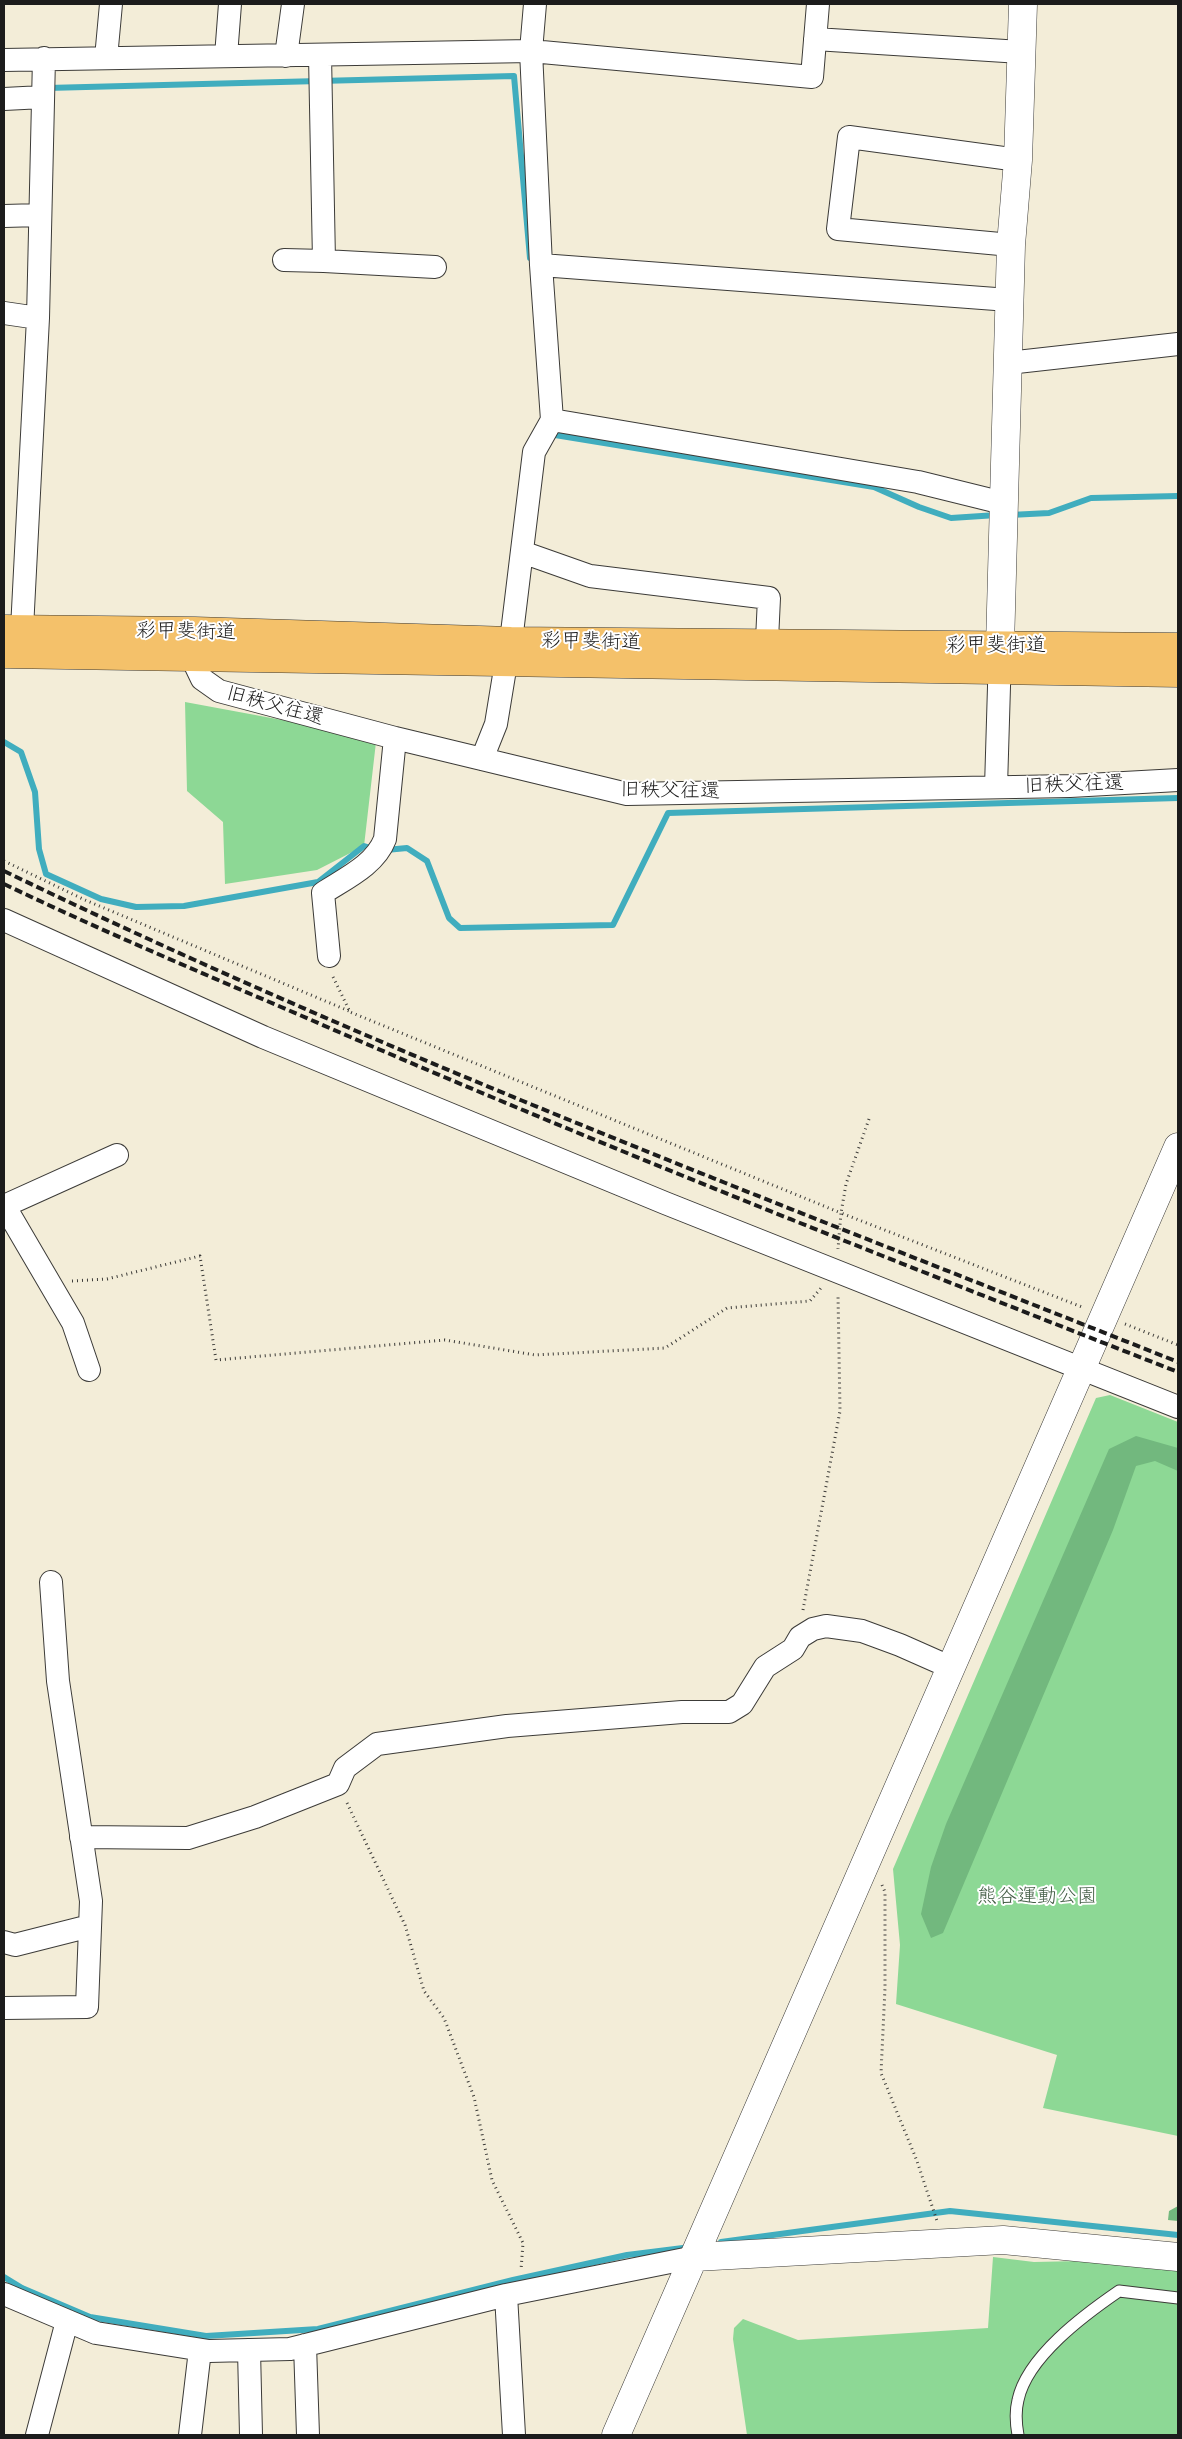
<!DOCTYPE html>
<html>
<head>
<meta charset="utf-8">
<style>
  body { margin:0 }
  #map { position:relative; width:1182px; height:2439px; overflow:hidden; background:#f3edd8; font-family:Caveat,sans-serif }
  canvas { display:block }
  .frame { position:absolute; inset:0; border:5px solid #1c1c1c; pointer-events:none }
</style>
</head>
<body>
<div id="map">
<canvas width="1182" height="2439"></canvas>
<div class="frame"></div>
</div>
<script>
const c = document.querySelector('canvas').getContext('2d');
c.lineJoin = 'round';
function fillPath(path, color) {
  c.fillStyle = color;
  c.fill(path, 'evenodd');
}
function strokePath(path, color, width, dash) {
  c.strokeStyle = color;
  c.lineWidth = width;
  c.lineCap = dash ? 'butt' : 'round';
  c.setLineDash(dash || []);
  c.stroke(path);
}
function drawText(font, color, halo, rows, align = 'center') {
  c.font = font + ' Caveat,"Klee One",sans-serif';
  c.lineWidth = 4;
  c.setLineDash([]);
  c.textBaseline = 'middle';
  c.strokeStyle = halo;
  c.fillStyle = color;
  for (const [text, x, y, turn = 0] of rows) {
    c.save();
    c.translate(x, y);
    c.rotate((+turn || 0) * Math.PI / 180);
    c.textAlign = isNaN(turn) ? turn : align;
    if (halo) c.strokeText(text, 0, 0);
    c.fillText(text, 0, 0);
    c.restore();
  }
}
fillPath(new Path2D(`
  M185,702l108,20 83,20 -12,104 -47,24 -92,14 -2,-62 -36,-31z
  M1110,1395l68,27v714l-135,-28 14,-53 -161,-51 4,-59 -7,-76 203,-471z
  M993,2257l41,5 92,-2 52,8v167h-431l-14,-96 1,-11 9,-9 55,21 190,-12z`), '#8dd895');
fillPath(new Path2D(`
  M1136,1436l42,12v23l-23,-10 -19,5 -23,64 -170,403 -12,5 -10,-24 10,-47 15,-43 163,-375z
  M1178,2206v15l-10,-1 1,-9z`), '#72b87e');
strokePath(new Path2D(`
  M47,88l467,-12 16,182
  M553,431l2,4 319,52 45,20 32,11 46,-3
  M1010,515l39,-2 42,-15 87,-2
  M4,742l17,10 14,40 4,57 7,25 55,25 35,8 48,-1 134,-24 46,-36 10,3
  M386,850l21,-2 20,13 22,57 11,10 153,-3 55,-112 510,-15
  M721,2242l229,-31 228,24
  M4,2277l18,11 68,29 116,19 112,-7 195,-49 114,-25 64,-8`), '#40adbe', 6);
const service = new Path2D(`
  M1018,2435c-2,-11 -3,-23 0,-35 9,-43 66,-85 101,-109l59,7`);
const minor = new Path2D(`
  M535,4l-4,47 281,26 6,-73
  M815,39l206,13
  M320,55l4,206 111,6
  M226,56l4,-52
  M286,56l7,-52
  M106,58l5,-54
  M4,60l527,-9 10,214 11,155 -18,32 -23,189
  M4,99l39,-2
  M4,216l36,-1
  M1011,245l-173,-16 11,-92 169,23
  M284,260l40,1
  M541,265l468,35
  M4,313l34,5
  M1008,363l170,-19
  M552,420l366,62 85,21
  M522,552l68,24 179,22 -3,63
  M22,629l16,-311 6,-260
  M191,656l11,23 17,12 176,47 232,56 443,-8 108,-6
  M482,759l14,-35 10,-61
  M996,787l4,-134
  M4,920l259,117 402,166 513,204
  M329,956l-6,-63c23,-15 52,-28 62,-54l10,-101
  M4,1205l69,118 16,47
  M4,1206l113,-51
  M81,1837l107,1 67,-21 83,-33 7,-16 32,-24 130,-18 175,-14h47l13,-8 23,-37 28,-18 7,-12 13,-8 13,-3 36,5 38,14 52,23
  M4,1942l11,3 75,-19
  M4,2008l83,-1 4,-106 -33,-220 -7,-99
  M4,2294l92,39 113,18 81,-2 216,-54 189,-38
  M506,2295l8,140
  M305,2345l3,90
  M249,2350l2,85
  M37,2435l30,-114
  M190,2435l10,-85`);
const tertiary = new Path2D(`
  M1000,646l11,-401 7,-85 5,-156
  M695,2257l308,-17 175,17
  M616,2435l562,-1288`);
const trunk = new Path2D(`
  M4,629l191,2 316,10 667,6
  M4,654l1174,19`);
strokePath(service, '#3c3b38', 13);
strokePath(minor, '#3c3b38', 24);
strokePath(tertiary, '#3c3b38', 29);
strokePath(trunk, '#3c3b38', 29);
strokePath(new Path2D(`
  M4,861l81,39 264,111
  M333,977l17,35 491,201 -3,36
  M869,1119l-23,65 -5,29 241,94
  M72,1281l35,-2 93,-23 16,104 229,-20 90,15 130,-7 62,-40 83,-7 11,-13
  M1125,1324l53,21
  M803,1610l37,-199 -2,-116
  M347,1803l58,122 19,66 20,27 30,79 18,83 31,63 -2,27
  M882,1885l3,7v96l-4,85 36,88 20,60`), '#3c3b38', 3, [1, 4]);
strokePath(service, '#fff', 11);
strokePath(minor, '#fff', 22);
strokePath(tertiary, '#fff', 28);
strokePath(trunk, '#f4c16a', 28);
strokePath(new Path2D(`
  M4,871c382,185 780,334 1174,491
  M4,884c98,47 198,89 298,132 289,126 582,241 876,356`), '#1c1c1c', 4, [8, 4]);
drawText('20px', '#1c1c1c', '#fff', [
  ["彩甲斐街道",186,632,1],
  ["彩甲斐街道",591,642,1],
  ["彩甲斐街道",996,646],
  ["旧秩父往還",275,706,15],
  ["旧秩父往還",1074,785,-2],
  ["旧秩父往還",670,791,1]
]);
drawText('20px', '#445e46', '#fff', [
  ["熊谷運動公園",1037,1897]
]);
</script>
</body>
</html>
